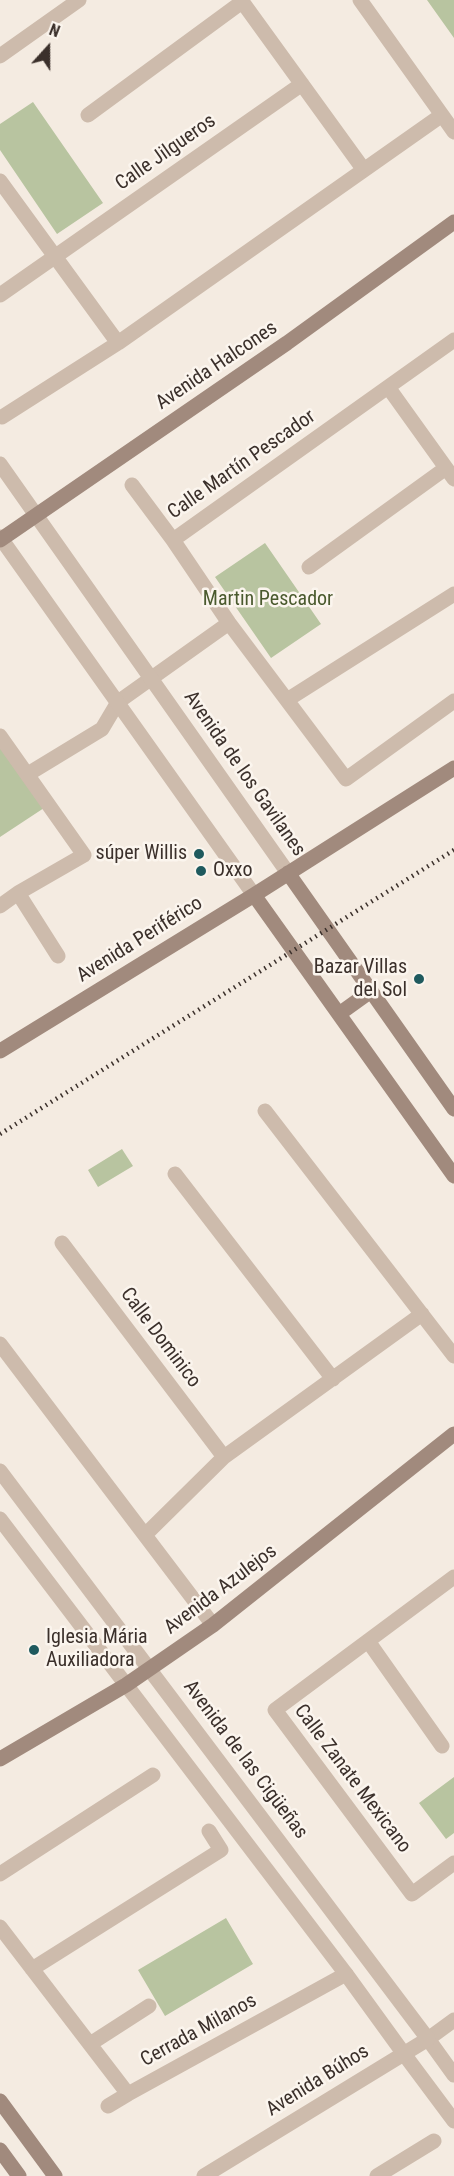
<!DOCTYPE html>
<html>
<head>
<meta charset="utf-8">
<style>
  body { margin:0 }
  #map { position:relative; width:454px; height:2176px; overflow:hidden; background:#f4ebe1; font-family:"Roboto Condensed",sans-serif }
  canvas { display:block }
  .north { position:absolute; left:18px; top:18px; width:60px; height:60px; -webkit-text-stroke:4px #fbf5ee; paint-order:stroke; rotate:21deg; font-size:16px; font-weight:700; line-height:24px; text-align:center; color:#3b302b }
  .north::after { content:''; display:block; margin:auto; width:21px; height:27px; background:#3b302b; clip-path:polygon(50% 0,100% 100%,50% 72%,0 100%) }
</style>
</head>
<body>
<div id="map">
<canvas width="454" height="2176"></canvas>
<div class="north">N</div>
</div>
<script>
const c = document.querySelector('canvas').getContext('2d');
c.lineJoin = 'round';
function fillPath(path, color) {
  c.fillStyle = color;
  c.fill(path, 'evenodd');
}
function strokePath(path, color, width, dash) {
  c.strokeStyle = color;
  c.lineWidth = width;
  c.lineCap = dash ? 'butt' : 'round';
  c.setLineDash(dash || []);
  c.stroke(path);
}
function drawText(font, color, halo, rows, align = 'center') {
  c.font = font + ' "Roboto Condensed",sans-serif';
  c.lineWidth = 5;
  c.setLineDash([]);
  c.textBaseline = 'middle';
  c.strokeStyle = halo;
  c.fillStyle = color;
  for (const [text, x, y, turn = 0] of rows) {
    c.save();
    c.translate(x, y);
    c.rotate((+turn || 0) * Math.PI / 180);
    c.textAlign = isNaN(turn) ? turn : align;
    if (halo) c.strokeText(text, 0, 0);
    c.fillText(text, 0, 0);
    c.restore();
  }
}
fillPath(new Path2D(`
  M427,0h27v38z
  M33,102l70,101 -46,31 -57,-84v-26z
  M265,543l56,81 -50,34 -56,-81z
  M0,743l44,65 -44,29z
  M122,1149l11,17 -35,21 -10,-17z
  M454,1777v56l-8,6 -27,-36z
  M226,1918l27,46 -88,52 -27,-46z`), '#b8c4a0');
strokePath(new Path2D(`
  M241,0l123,170
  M0,56l79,-56
  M88,115l154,-113
  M442,115l12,17
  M0,181l118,162
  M0,295l302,-211
  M388,387l66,-47
  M2,417l116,-74 324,-228 -82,-115
  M454,479l-66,-92 -215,153 56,83 117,156 108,-78
  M132,485l41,55
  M309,567l137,-99
  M287,700l167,-106
  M0,736l84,119 -66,38 -18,13
  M28,774l74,-45 16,-27 111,-79
  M18,893l40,63
  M265,1111l189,245
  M175,1174l158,205
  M62,1243l162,214
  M0,1344l213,281
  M145,1535l79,-78 198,-143
  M454,1577l-179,133 137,184 42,-31
  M368,1641l74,105
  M0,1874l153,-99
  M0,1927l128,167 218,-120
  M32,1969l189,-119 -12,-19
  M454,2020l-26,19 26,36
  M90,2044l59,-38
  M404,2054l50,67
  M108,2106l20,-12
  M377,2176l57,-35`), '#cdbbac', 15);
strokePath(new Path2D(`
  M0,464l288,409
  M0,537l254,358
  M0,1471l428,568 -224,137
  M0,1519l346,455 58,80`), '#cdbbac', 15);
strokePath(new Path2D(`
  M0,540l287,-197 167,-121
  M288,873l166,236
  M254,895l200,281
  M339,1014l32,-23
  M0,1051l254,-156 200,-127
  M0,1759l126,-74 87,-60 241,-191
  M0,2101l55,75
  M0,2150l19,26`), '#a18a7d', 15);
strokePath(new Path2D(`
  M0,1134l454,-284`), '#3b302b', 4.5, [1.5, 4.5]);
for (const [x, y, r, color] of [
  [199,854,6,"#1f5a5e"],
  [201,871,6,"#1f5a5e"],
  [419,979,6,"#1f5a5e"],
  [34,1650,6,"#1f5a5e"]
]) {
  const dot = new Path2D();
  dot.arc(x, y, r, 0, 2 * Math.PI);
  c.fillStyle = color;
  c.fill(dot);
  strokePath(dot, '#fbf5ee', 2);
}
drawText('20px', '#3b302b', '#fbf5ee', [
  ["Calle Jilgueros",166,153,-35],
  ["Avenida Halcones",217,366,-34],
  ["Calle Martín Pescador",242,465,-35],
  ["Avenida de los Gavilanes",244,774,55],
  ["Avenida Periférico",140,940,-32],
  ["Calle Dominico",160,1338,53],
  ["Avenida Azulejos",221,1590,-37],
  ["Avenida de las Cigüeñas",245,1760,53],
  ["Calle Zanate Mexicano",352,1779,53],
  ["Cerrada Milanos",199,2031,-29],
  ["Avenida Búhos",318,2081,-32]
]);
drawText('20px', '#4a5a2e', '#fbf5ee', [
  ["Martin Pescador",268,600]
]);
drawText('20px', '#3b302b', '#fbf5ee', [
  ["súper Willis",187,854],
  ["Oxxo",213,871,"left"],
  ["Bazar Villas",407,968],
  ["del Sol",407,991],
  ["Iglesia Mária",46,1638,"left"],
  ["Auxiliadora",46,1661,"left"]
], 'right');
</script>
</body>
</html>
